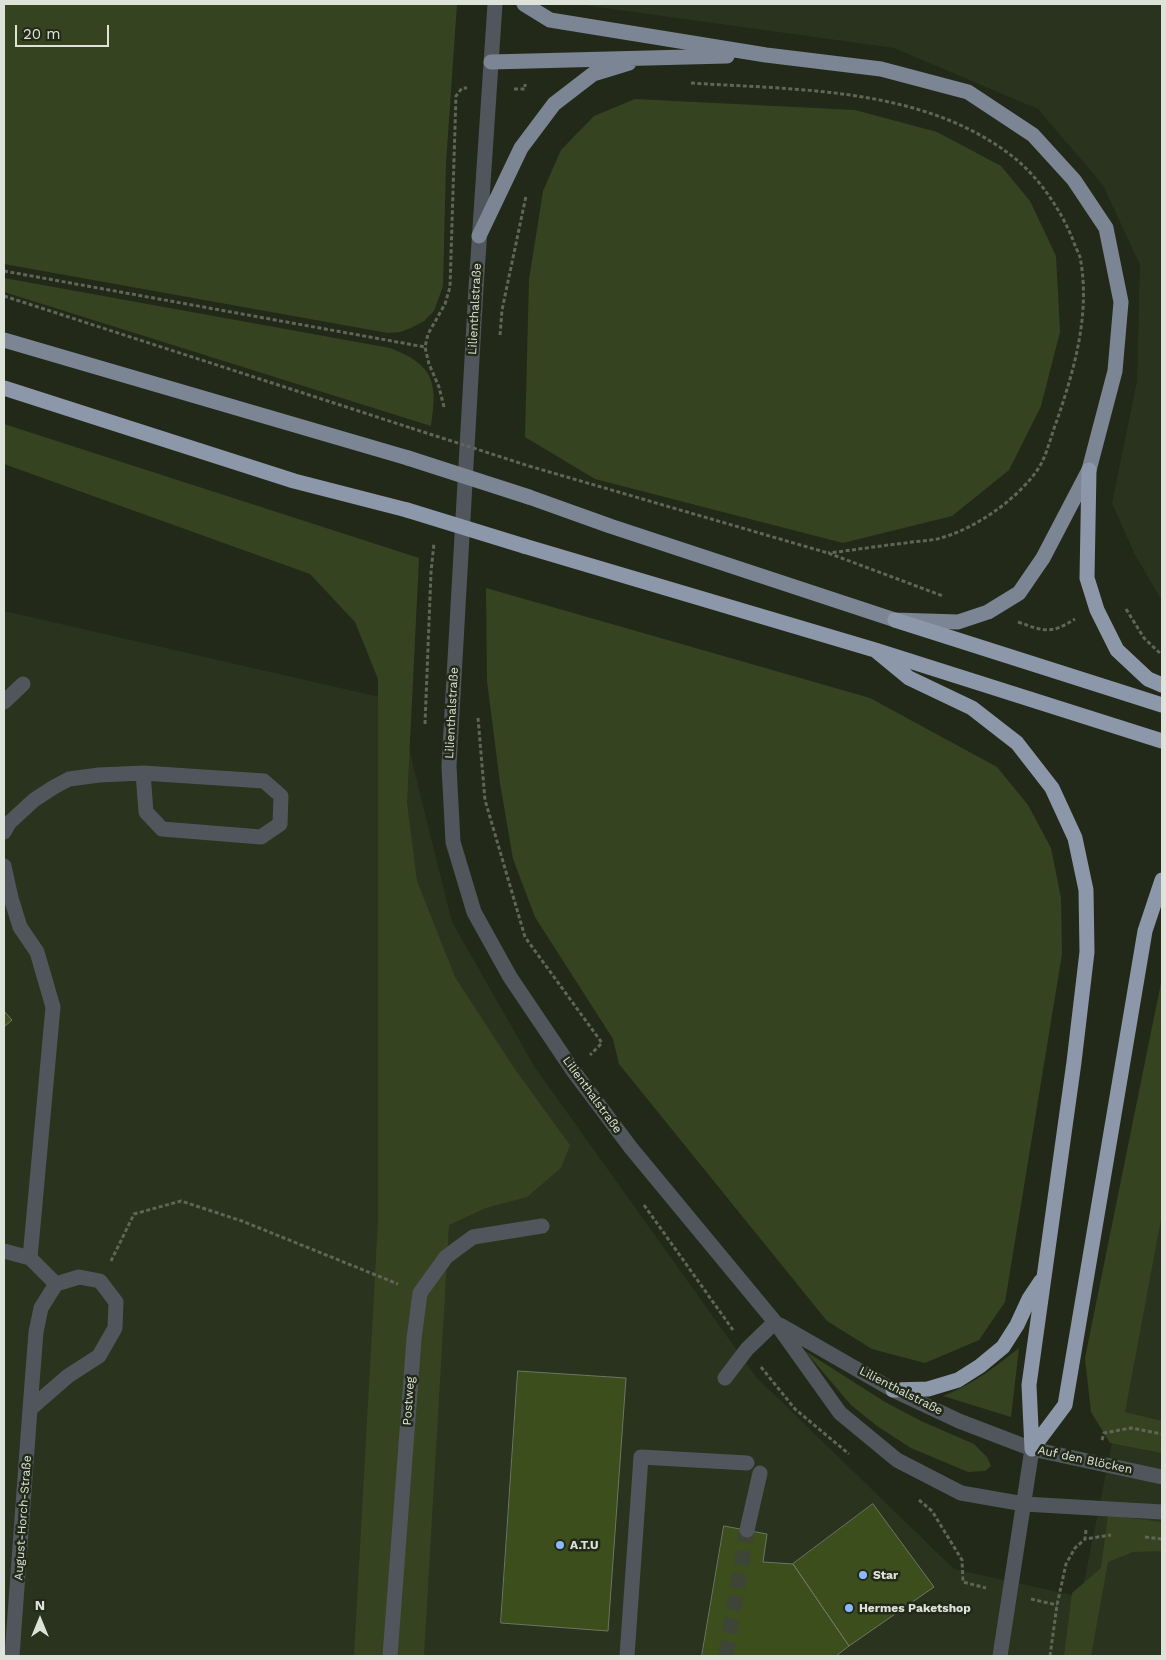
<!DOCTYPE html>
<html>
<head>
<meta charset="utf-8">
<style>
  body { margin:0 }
  #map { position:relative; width:1166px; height:1660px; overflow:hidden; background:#232919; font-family:"Work Sans",sans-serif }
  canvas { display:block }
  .frame { position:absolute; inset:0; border:5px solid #dee3d9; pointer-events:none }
  .north { position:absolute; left:15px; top:1595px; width:50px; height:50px; -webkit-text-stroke:4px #232919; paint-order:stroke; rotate:0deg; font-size:14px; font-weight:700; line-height:20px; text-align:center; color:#dee3d9 }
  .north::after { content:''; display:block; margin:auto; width:18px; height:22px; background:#dee3d9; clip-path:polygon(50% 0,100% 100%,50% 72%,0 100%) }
  .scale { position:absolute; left:15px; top:25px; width:94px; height:22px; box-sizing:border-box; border:2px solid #dee3d9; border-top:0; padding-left:6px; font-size:15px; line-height:18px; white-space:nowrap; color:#dee3d9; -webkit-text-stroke:4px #232919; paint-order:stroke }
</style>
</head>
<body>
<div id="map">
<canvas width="1166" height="1660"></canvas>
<div class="frame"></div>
<div class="north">N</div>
<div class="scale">20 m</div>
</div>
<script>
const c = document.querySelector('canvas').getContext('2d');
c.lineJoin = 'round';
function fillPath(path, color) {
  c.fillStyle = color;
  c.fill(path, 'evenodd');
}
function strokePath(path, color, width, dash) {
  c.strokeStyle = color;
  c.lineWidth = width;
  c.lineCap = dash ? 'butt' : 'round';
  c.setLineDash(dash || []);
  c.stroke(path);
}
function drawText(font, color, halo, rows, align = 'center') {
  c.font = font + ' "Work Sans",sans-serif';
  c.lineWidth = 5;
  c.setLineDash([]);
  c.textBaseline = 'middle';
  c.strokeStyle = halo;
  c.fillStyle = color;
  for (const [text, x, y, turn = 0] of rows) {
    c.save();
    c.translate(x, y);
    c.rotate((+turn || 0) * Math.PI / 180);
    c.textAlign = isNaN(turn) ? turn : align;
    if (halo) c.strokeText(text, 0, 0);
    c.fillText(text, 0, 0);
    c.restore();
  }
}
fillPath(new Path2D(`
  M576,4h586v597l-28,-48 -22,-50 25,-122 3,-116 -37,-80 -65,-76 -144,-61z
  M4,611l393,90 55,221 82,144 222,311 198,192 127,28 81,-401v460h-1158z`), '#2a331d');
fillPath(new Path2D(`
  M4,4h453l-11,159 -3,123 -9,25 -10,10 -13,7 -11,4 -12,1 -384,-69z
  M635,99l220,11 82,22 64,34 29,35 26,55 4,76 -19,74 -32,64 -57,46 -109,27 -248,-64 -70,-42 4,-157 14,-89 18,-41 33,-34z
  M4,278l386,70c44,17 48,34 41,78l-427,-134z
  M4,424l415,134 -12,245 10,78 38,96 59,91 56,77 -9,23 -34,29 -41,11 -37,17 -25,431h-70l24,-435v-542l-23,-57 -45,-48 -306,-110z
  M486,588l384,110 127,69 31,38 23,43 10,50 1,56 -57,348 -26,38 -54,23 -53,-14 -45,-28 -208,-257 -6,-25 -78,-122 -22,-58 -13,-76 -13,-102z
  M1162,978v236l-37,198 37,9v32l-52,-10 -19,-31 -6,-54z
  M1019,1348l-8,69 -68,-21c29,-11 52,-29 76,-48z
  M805,1351l80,51 36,19 53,23 13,13 4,9 -6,5 -17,1 -57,-24 -34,-22 -26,-21z
  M1108,1515l54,7v29l-29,1 -25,10 -17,94h-27l8,-63 29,-25z`), '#364321');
const building = new Path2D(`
  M4,1011l8,9 -8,7z
  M518,1371l108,7 -18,253 -107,-8z
  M873,1504l61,83 -85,59 -56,-82z
  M724,1526l43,8 -4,28 30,2 56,82 -13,10h-134z`);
fillPath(building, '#3c4e1c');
strokePath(building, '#6d7563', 1);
strokePath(new Path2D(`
  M726,1656l21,-126`), '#3f4536', 15, [15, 8]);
strokePath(new Path2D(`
  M691,83c106,7 228,4 317,70 29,21 52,55 65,87 2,6 5,12 7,17 11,56 -6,114 -24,166 -5,13 -8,27 -14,39 -8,17 -32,39 -47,49 -17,12 -34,21 -54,27 -11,3 -24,3 -36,5 -26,3 -51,7 -77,10
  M514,89h11v-5
  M4,271l421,76
  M4,296l407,132
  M500,335l2,-25 24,-114
  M444,407l-5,-20 -10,-23 -4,-17 3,-13 17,-30 5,-17 6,-191 6,-8h5
  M529,466l299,87 115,43
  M1126,609l18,29 18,17
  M1018,622c26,9 32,13 57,-3
  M478,718l7,82 40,137 77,106 -12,12
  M425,724l6,-152 3,-29
  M644,1205l89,125
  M111,1261l23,-47 47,-13 61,20 156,63
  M761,1367l34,42 54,45
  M1102,1440l2,-7 27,-5 31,6
  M919,1500l13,11 30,49 1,22 23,6
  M1086,1530l-1,9 26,-4
  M1145,1537l17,2
  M1031,1599l26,6
  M1050,1656l7,-51 9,-41 9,-16 10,-9`), '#5f6557', 3, [4, 2.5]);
strokePath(new Path2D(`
  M495,4l-19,284 -27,478 4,76 21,70 36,65 64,95 57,76 144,174 65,91 57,47 64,33 63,11 138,8
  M4,702l19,-18
  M4,832l5,-9 25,-23 20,-13 15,-8 30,-4 44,-2 121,8 17,15 -1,28 -19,13 -99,-8 -16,-17 -3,-39
  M4,866l7,32 9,29 17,25 16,55 -23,251
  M4,1251l26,7 26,26
  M780,1325l113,65 66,31 73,28 130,28
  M725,1378l22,-29 28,-27
  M747,1530l13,-57
  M12,1656l18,-247 38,-33 31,-20 16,-28 1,-26 -16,-21 -21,-4 -23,7 -15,24 -5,24 -6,77
  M390,1656l24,-317 6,-46 26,-36 27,-20 69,-11
  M627,1656l14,-199 106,6
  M1000,1656l32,-207`), '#51565d', 15);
strokePath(new Path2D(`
  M524,4l26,16 216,35 115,14 87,23 65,43 41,45 32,48 15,74 -6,69 -26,99 -46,88 -24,35 -31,19 -30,10 -63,-2 -285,-94 -81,-29
  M491,62l236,-6
  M479,236l42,-88 33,-44 39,-30 36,-11
  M4,340l404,118`), '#7b8594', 15);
strokePath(new Path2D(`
  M4,388l290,93 113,29
  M1089,470l-2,108 10,32 20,40 31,29 14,6
  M524,546l351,104 287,91
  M895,620l267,85
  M875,650l34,28 63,30 45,35 35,45 23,50 11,52 1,62 -13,110 -45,323 3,64
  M893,1390l35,-1 30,-9 22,-14 23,-19 14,-22 12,-26 12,-18
  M1032,1449l33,-44 80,-474 17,-51`), '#8c98a9', 15);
strokePath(new Path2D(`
  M411,428l118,38`), '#5f6557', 3, [4, 2.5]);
strokePath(new Path2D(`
  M408,458l121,39`), '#7b8594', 15);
strokePath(new Path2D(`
  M407,510l117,36`), '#8c98a9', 15);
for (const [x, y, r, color] of [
  [560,1545,5,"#8cb9fc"],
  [863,1575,5,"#8cb9fc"],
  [849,1608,5,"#8cb9fc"]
]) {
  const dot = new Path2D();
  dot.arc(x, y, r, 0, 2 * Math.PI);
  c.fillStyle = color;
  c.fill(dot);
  strokePath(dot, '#232919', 2);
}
drawText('12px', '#dee3d9', '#232919', [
  ["Lilienthalstraße",475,309,-87],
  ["Lilienthalstraße",452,713,-87],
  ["Lilienthalstraße",592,1095,54],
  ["Lilienthalstraße",901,1391,27],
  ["Postweg",409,1401,-86],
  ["Auf den Blöcken",1085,1460,12],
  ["August-Horch-Straße",23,1518,-86]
]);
drawText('bold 12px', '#dee3d9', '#232919', [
  ["A.T.U",570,1545],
  ["Star",873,1575],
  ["Hermes Paketshop",859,1608]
], 'left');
</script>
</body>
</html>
